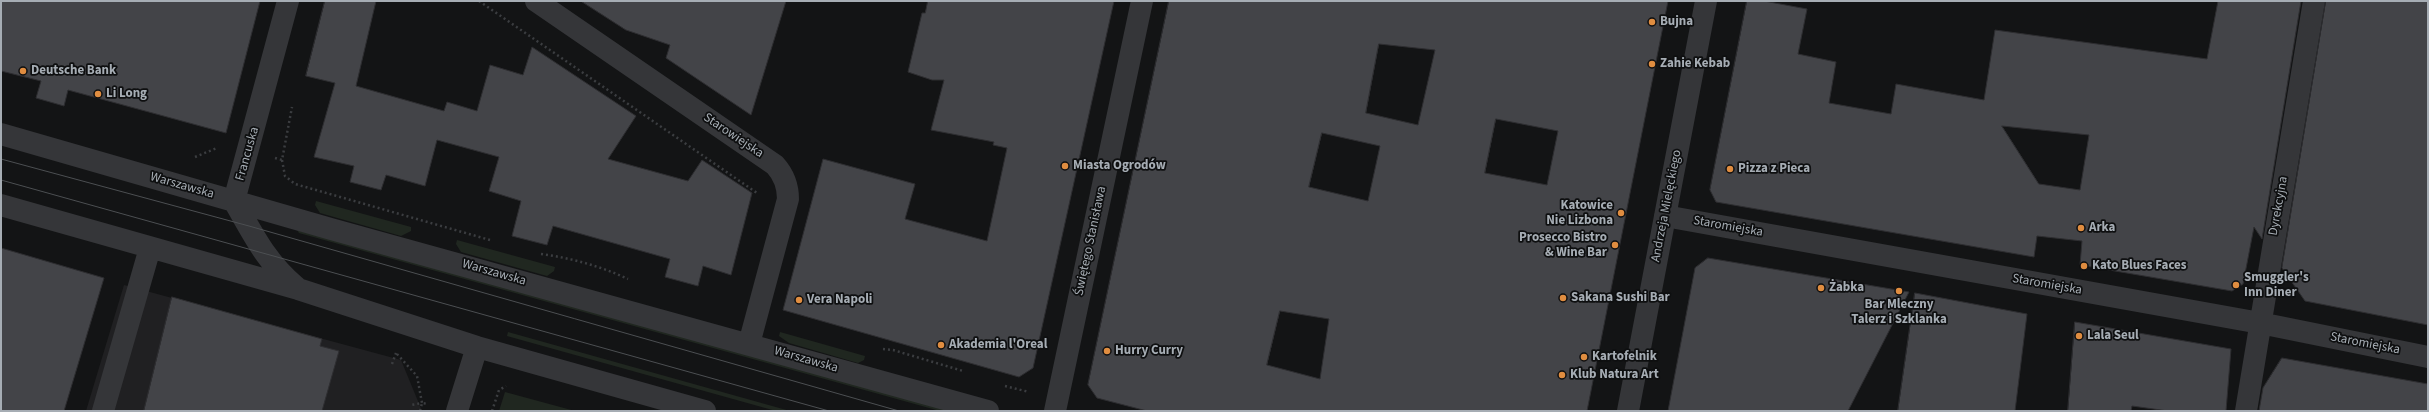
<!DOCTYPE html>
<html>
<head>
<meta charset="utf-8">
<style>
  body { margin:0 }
  #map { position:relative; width:2429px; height:412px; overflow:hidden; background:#131415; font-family:"Source Sans 3",sans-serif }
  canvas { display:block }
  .frame { position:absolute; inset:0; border:2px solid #a6adb4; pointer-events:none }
</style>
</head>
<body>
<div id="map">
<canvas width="2429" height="412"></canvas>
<div class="frame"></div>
</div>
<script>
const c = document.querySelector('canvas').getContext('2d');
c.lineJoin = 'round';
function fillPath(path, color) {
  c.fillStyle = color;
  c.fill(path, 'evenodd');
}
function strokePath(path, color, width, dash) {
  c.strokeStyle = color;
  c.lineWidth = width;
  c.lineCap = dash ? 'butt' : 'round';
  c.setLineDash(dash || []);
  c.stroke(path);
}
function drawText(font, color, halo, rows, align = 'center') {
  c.font = font + ' "Source Sans 3",sans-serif';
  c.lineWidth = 3.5;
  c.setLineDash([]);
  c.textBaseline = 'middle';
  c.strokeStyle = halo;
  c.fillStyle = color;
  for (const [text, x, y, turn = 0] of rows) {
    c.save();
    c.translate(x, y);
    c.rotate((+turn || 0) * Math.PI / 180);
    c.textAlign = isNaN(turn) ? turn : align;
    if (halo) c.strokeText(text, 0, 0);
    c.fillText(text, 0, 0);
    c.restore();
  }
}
fillPath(new Path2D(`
  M124,285l277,75 21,51h-336z`), '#202022');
fillPath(new Path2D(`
  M316,201l95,26v4l-10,5 -81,-23 -5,-8z
  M297,230l659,181h-16l-641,-178z
  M457,240l98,27 -1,4 -7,5 -86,-24 -5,-8z
  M508,332l282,79h-14l-269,-75z
  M780,332l85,24 -1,4 -6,3 -69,-20 -10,-7z
  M505,392l70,19h-76z`), '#202720');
const building = new Path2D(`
  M1,1h259l-34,132 -158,-43 -4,16 -28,-8 5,-17 -40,-10z
  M325,1h51l-20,85 88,25 3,-9 30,9 13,-46 33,10 9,-28 104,69 -28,43 80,22 14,-21 50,33 -21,82 -28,-9 -5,20 -33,-9 5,-18 -117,-33 -6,19 -35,-9 9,-35 -32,-10 10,-34 -62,-17 -12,46 -39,-11 -5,15 -31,-8 4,-16 -40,-9 21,-74 -29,-7z
  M581,1h205l-35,114 -85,-57 4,-13 -44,-15z
  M928,1h186l-81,367 -14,9 -236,-67 40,-151 92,25 -10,35 82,22 20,-93 -14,-3 1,-3 -63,-12 13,-50h-12l-24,-8 14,-59h3z
  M1169,1h499l-81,410h-440l-50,-13 -9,-13zM1379,44l56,6 -17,75 -52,-12zM1496,119l62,12 -11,54 -62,-12zM1322,133l58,13 -12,55 -59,-14zM1280,311l49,8 -9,60 -53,-14z
  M1747,1h17l43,8 -9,45 38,8 -7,41 62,11 5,-30 88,16 11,-70 212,29 11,-58h83l-39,238 -8,-12 -11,57 -11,7 -152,-26 2,-24 -45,-5 -3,21 -318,-55 -6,-12zM2002,126l87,9 -9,55 -41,-6z
  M2326,1h102v324l-123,-24 -23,-33z
  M1,248l103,30 -40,133h-63z
  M1708,258l201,34 -61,119h-180l27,-143z
  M1915,293l112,21 -12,97h-117z
  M172,297l150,42 -2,7 19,5 -17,60h-178z
  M2075,322l156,27 -5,62h-58l-36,-5 -1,5h-63z
  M2282,358l146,26v27h-169l4,-23z`);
fillPath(building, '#434448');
strokePath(building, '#2e2e31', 1);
strokePath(new Path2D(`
  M479,1l278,192
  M195,157l22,-9
  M275,158l7,2 10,-53
  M282,160l3,16 10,8 195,56
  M541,254c30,4 59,12 87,25
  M883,349l10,1 70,21
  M397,354l20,22 5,27 -11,2
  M392,364l4,-11
  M1005,386l24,6
  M420,411l2,-8 6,1
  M492,411l7,-21 7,-4`), '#3b3d40', 2.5, [2, 3]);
strokePath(new Path2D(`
  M288,1l-54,200c19,33 32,61 62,86
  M536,1l239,164c9,10 13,20 13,34l-39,145
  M1,134l330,95 657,182
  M1,205l297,84 179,58 228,64
  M1665,216l595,107 168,34
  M103,411l47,-163
  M457,411l20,-64
  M1055,411l87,-410
  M1628,411l78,-410
  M2246,411l68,-410`), '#353639', 22);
strokePath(new Path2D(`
  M1,159l248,67 650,185
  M1,180l828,231`), '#4c4f52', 1);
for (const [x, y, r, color] of [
  [1652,22,4,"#e08d40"],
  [1652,64,4,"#e08d40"],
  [23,71,4,"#e08d40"],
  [98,94,4,"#e08d40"],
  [1065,166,4,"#e08d40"],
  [1730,169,4,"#e08d40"],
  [1621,213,4,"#e08d40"],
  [2081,228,4,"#e08d40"],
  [1615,245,4,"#e08d40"],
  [2084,266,4,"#e08d40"],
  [2236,285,4,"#e08d40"],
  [1821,288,4,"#e08d40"],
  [1899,291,4,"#e08d40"],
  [1563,298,4,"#e08d40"],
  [799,300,4,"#e08d40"],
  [2079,336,4,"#e08d40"],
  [941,345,4,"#e08d40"],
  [1107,351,4,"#e08d40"],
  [1584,357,4,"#e08d40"],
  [1562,375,4,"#e08d40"]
]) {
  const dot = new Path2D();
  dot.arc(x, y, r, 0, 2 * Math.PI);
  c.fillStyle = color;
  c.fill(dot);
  strokePath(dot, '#0e0f10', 1.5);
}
drawText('bold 13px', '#a6adb4', '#0e0f10', [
  ["Bujna",1660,22],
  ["Zahie Kebab",1660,64],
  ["Deutsche Bank",31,71],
  ["Li Long",106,94],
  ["Miasta Ogrodów",1073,166],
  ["Pizza z Pieca",1738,169],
  ["Katowice",1613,206,"right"],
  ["Nie Lizbona",1613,221,"right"],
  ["Arka",2089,228],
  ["Prosecco Bistro",1607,238,"right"],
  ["& Wine Bar",1607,253,"right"],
  ["Kato Blues Faces",2092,266],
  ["Smuggler's",2244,278],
  ["Inn Diner",2244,293],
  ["Żabka",1829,288],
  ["Sakana Sushi Bar",1571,298],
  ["Vera Napoli",807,300],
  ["Bar Mleczny",1899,305,"center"],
  ["Talerz i Szklanka",1899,320,"center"],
  ["Lala Seul",2087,336],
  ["Akademia l'Oreal",949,345],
  ["Hurry Curry",1115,351],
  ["Kartofelnik",1592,357],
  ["Klub Natura Art",1570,375]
], 'left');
drawText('13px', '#a6adb4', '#0e0f10', [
  ["Starowiejska",733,136,34],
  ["Francuska",248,154,-74],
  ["Warszawska",182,186,16],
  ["Andrzeja Mielęckiego",1667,206,-79],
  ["Dyrekcyjna",2279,206,-80],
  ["Staromiejska",1728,227,10],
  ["Świętego Stanisława",1091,241,-78],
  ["Warszawska",494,273,16],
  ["Staromiejska",2047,285,10],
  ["Staromiejska",2365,344,11],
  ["Warszawska",806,360,16]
]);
</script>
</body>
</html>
